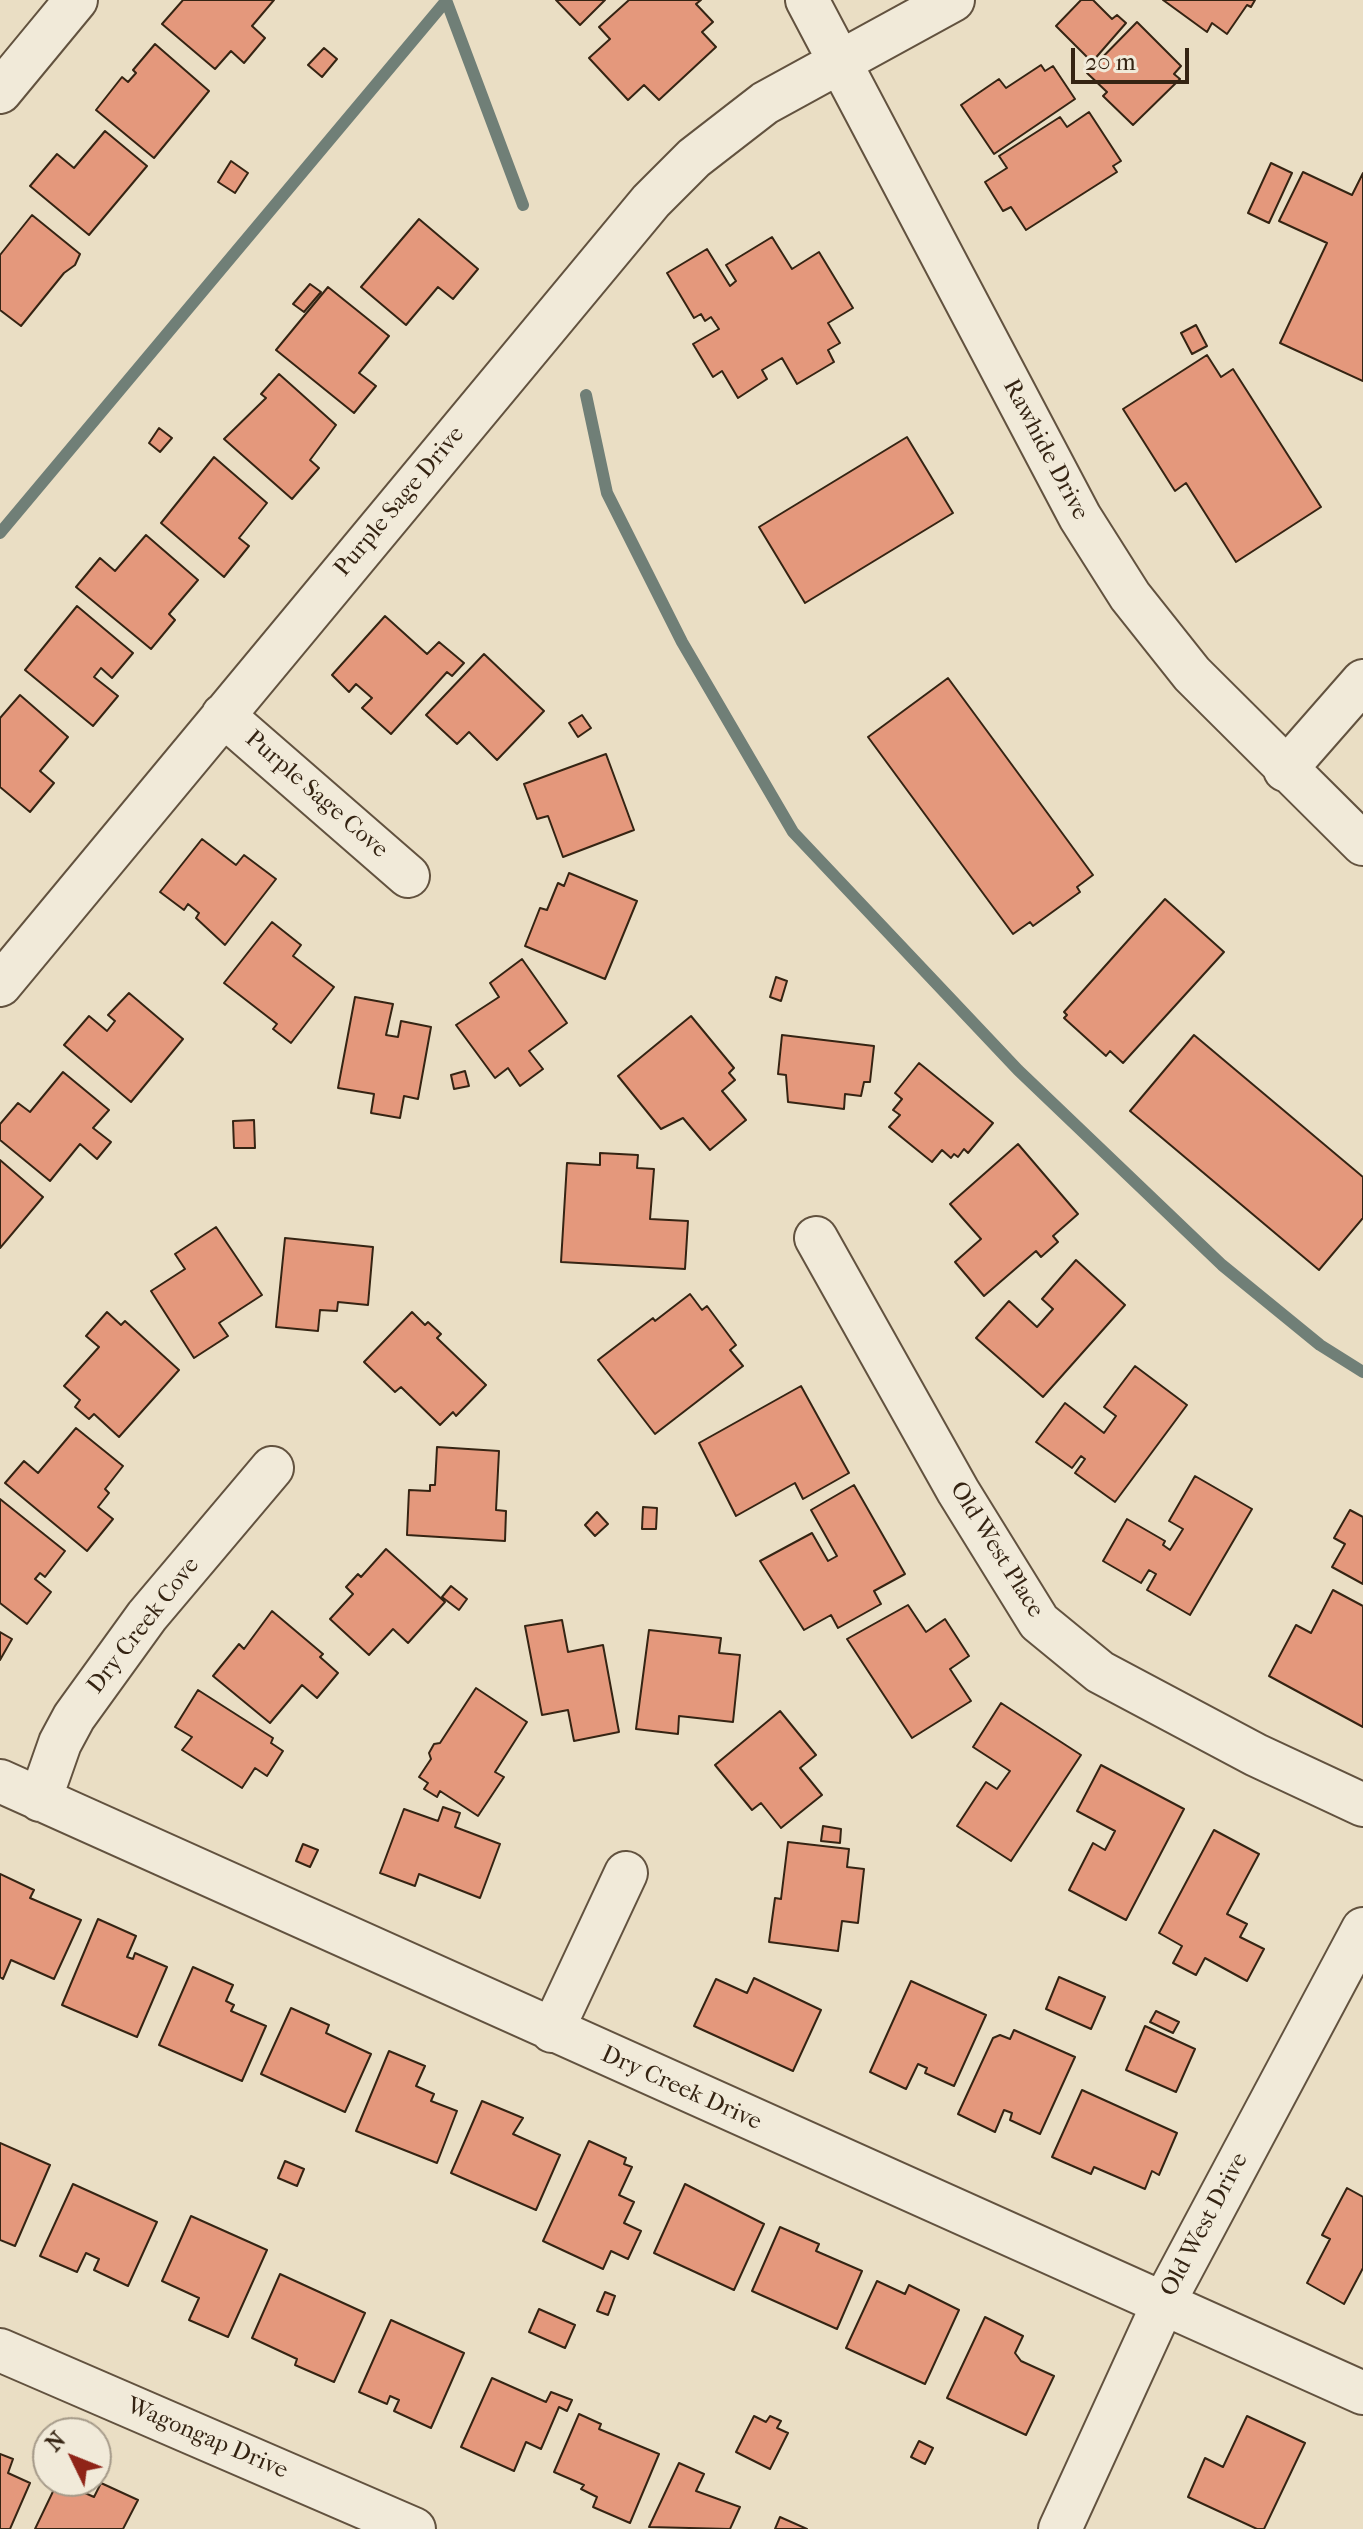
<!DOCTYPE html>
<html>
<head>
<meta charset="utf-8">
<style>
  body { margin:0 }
  #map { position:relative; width:1363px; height:2529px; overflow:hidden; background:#eadec4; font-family:"IM FELL French Canon",serif }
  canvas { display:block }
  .north { position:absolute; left:32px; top:2417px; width:80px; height:80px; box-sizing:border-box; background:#f1ead9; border:2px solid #a69b8a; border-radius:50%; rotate:313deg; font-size:22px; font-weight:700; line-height:32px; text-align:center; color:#352413 }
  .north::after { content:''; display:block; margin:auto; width:28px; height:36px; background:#8f2418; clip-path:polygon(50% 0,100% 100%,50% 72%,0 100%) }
  .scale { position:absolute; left:1071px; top:48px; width:118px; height:36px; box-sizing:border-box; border:4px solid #352413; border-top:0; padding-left:10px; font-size:24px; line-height:28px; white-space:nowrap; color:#352413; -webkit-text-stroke:6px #f1ead9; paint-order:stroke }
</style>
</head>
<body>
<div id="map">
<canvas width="1363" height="2529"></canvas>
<div class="north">N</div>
<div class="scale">20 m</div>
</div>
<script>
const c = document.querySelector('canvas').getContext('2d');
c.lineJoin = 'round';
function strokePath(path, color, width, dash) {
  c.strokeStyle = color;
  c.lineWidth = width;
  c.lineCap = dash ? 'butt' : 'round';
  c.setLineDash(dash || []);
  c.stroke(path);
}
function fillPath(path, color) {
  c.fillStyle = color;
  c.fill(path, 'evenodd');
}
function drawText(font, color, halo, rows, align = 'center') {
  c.font = font + ' "IM FELL French Canon",serif';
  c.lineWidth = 8;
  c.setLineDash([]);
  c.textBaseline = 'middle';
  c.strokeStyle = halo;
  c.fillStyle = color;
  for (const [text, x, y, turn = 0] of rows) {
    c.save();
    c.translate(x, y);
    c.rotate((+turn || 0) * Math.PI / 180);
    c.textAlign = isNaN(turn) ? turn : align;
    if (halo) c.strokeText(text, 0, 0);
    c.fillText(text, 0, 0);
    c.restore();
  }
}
strokePath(new Path2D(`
  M446,0l77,205
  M586,395l21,98 75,149 111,190 225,238 204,195 98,80 43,27
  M0,533l446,-532`), '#707f77', 12);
const building = new Path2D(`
  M183,0h91l-22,26 13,12 -21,25 -13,-12 -16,18 -53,-45z
  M556,0h49l-25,25z
  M629,0h72l-5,4 17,18 -11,10 14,15 -57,53 -15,-15 -16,15 -39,-42 21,-19 -11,-12z
  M1081,0h12l19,19 5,-4 9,8 -34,39 -36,-36z
  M1163,0h92l-4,7 -4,-2 -20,29 -15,-11 -5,9z
  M1137,22l44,44 -7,8 6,5 -47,46 -30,-29 4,-4 -20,-19z
  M155,44l54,47 -55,67 -58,-48 26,-33 6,5 8,-9 -3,-3z
  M324,48l13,11 -15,18 -14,-12z
  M1041,65l4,6 8,-5 22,33 -81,55 -33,-49 38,-26 7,9z
  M1089,112l32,49 -8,5 4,6 -91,58 -15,-23 -8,4 -18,-29 22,-14 -8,-12 61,-39 7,10z
  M105,131l42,35 -58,69 -59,-49 27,-32 17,14z
  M231,161l17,12 -13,20 -17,-11z
  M1271,163l21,10 -23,50 -21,-10z
  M1303,172l49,23 11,-22v208l-83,-38 47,-100 -48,-22z
  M32,215l48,39 -5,11 -11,8 -43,53 -21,-16v-55z
  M419,219l59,50 -25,30 -15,-12 -32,38 -45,-38z
  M772,237l20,32 27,-17 34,56 -25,15 12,20 -12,7 6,12 -37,22 -15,-26 -20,12 5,9 -29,19 -16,-27 -9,6 -20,-33 26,-15 -8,-12 -6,4 -4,-7 -7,4 -27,-45 40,-24 23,37 6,-5 -10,-16z
  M310,284l11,8 -17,20 -11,-8z
  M328,287l61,49 -30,37 17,13 -22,27 -78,-63z
  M1196,325l11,21 -15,8 -11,-21z
  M1207,355l14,22 12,-8 88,138 -85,55 -50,-79 -11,8 -52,-82z
  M279,374l57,51 -26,35 9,8 -27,31 -68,-60 42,-41 -5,-4z
  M159,428l13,10 -12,14 -11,-9z
  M907,437l46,76 -148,90 -46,-76z
  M214,457l53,46 -28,35 10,8 -25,31 -63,-54z
  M146,535l52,45 -29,34 6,6 -24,29 -75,-62 24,-29 15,13z
  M77,606l56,47 -21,25 -11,-10 -7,9 24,19 -25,30 -68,-56z
  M385,616l42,38 12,-12 25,21 -12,13 -5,-4 -56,62 -29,-26 10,-10 -16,-14 -7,8 -17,-17z
  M484,654l60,57 -47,49 -28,-28 -12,12 -31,-29z
  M948,678l145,197 -16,12 3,5 -47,34 -3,-4 -17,12 -145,-197z
  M20,695l48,42 -28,34 14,12 -24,29 -30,-25v-69z
  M582,715l9,13 -13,9 -9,-14z
  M606,754l28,76 -71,27 -15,-41 -11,3 -13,-35z
  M202,839l34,26 8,-10 32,24 -51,66 -29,-27 3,-5 -11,-9 -4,6 -24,-18z
  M569,873l68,28 -32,78 -80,-33 15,-38 7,2 11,-27 6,3z
  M1165,899l59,53 -101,111 -13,-12 -4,5 -42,-38 3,-3 -3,-3z
  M272,922l29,23 -8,11 41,31 -43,56 -18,-14 4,-5 -53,-41z
  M522,959l45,64 -38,28 14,18 -23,17 -12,-18 -13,10 -39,-53 43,-28 -9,-14z
  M776,977l11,4 -6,20 -11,-4z
  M129,993l54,46 -52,63 -67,-57 25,-29 18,15 8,-10 -7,-6z
  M355,997l38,7 -7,31 12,2 3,-16 30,6 -13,72 -14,-3 -4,22 -29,-5 3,-19 -36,-6z
  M691,1016l43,52 -5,5 6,7 -13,11 24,29 -36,30 -27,-32 -22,11 -43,-53z
  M782,1035l92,11 -4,36h-6l-3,14 -16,-2 -1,15 -56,-7 -2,-27 -8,-1z
  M1194,1035l169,142v41l-44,52 -189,-159z
  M919,1063l74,60 -25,30 -4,-4 -6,8 -4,-3 -3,4 -9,-8 -10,12 -43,-35 11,-12 -7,-5 9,-11 -7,-6z
  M465,1071l4,15 -15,3 -3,-14z
  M63,1072l46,38 -16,18 18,14 -14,17 -17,-15 -30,37 -50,-41v-16l18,-21 12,9z
  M254,1120l1,28h-21l-1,-27z
  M1018,1144l60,70 -25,22 5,6 -17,15 -5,-6 -52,45 -29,-34 26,-23 -31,-35z
  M600,1153l38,2 -1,13 17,1 -4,50 38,2 -3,48 -124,-7 6,-99 33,2z
  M0,1160l43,37 -43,51z
  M216,1227l46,68 -43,28 9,13 -34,22 -43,-67 34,-22 -10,-15z
  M285,1238l88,9 -5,58 -30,-3 -1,9 -17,-1 -2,21 -42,-4z
  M1076,1260l49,45 -82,92 -67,-59 33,-37 28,26 16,-18 -11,-10z
  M690,1294l12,16 5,-4 29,39 -6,5 13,16 -88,68 -57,-74 55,-42 2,3z
  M107,1312l14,13 4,-4 54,49 -60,67 -25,-23 -5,5 -14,-12 5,-7 -16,-14 35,-39 -13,-11z
  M412,1312l13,13 3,-3 13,12 -4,4 49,47 -30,31 -3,-4 -13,13 -39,-38 -6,5 -31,-30z
  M1135,1366l52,39 -72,97 -40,-29 10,-14 -4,-3 -9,12 -36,-26 29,-39 39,30 12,-17 -12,-9z
  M801,1386l48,87 -46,26 -8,-16 -59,33 -37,-73z
  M76,1428l47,38 -18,23 4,4 -11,14 15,12 -26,32 -82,-68 19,-22 14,12z
  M437,1447l62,4 -3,59 10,1 -1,30 -98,-6 2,-45 21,1v-6h5z
  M1195,1476l57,33 -62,106 -43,-25 9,-16 -7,-4 -8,13 -38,-22 24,-42 38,22 -2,4 7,5 13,-21 -14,-8z
  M854,1485l51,89 -31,17 7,13 -43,24 -7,-13 -27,15 -44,-69 52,-28 16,28 9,-5 -26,-46z
  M0,1499l65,52 -20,26 -5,-4 -5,6 16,13 -24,32 -27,-21z
  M643,1507l14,1 -1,21h-14z
  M1350,1510l13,7v67l-31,-17 13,-23 -11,-6z
  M597,1512l11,12 -13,12 -10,-11z
  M386,1549l59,53 -37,41 -15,-14 -24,26 -39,-36 23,-25 -7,-7 12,-13 3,3z
  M451,1586l16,13 -8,11 -17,-13z
  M1333,1590l30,16v121l-94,-51 27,-51 15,8z
  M908,1605l18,27 19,-13 24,37 -19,13 21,32 -59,37 -65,-99z
  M272,1611l51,43 -3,3 18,16 -21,25 -15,-13 -32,38 -57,-47 26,-32 5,5z
  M562,1620l6,32 35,-7 16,87 -45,9 -6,-31 -26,5 -17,-89z
  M649,1630l72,8 -2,15 21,2 -7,67 -54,-6 -1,18 -42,-5z
  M0,1632l12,7 -12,21z
  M476,1688l51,34 -32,50 9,5 -26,39 -38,-25 -3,6 -13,-8 4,-6 -9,-6 12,-18 -2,-6 5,-9 6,-1z
  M198,1690l75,48 -2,5 12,8 -16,25 -12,-8 -13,20 -60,-38 10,-13 -17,-10z
  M1001,1703l80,52 -70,106 -54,-35 29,-44 11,7 13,-18 -37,-24z
  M780,1711l36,44 -16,13 22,27 -41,33 -20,-25 -9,7 -37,-45z
  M1101,1765l83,44 -58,111 -57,-30 24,-47 12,7 10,-19 -38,-20z
  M443,1807l17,6 -5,14 45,17 -20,54 -61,-24 -4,12 -35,-13 24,-64 34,12z
  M823,1826l18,3 -1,14 -19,-2z
  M1214,1830l45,24 -32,60 20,10 -7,13 24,12 -17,32 -42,-23 -9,17 -23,-12 9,-17 -23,-13z
  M788,1842l61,7 -2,18 17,2 -6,54 -16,-2 -4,30 -69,-9 6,-44 6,1z
  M303,1844l15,6 -8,17 -14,-6z
  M0,1874l34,16 -4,8 51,22 -27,59 -43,-19 -8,19 -3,-2z
  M98,1919l38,17 -9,21 6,2 2,-6 32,14 -30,70 -75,-32z
  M193,1967l40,18 -7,16 8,4 -3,6 35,15 -24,55 -83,-36z
  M1059,1977l46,20 -14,32 -45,-20z
  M754,1978l67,32 -28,61 -99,-45 22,-47 31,14z
  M911,1981l75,34 -32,71 -29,-13 2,-5 -9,-4 -12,25 -36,-17z
  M291,2008l38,17 -3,8 45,21 -26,58 -84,-38z
  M1156,2011l23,11 -6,11 -23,-11z
  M1145,2026l50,23 -19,43 -50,-22z
  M1014,2030l61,27 -35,77 -30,-14 2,-7 -8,-3 -9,22 -37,-18 35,-76 7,-3 10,4z
  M389,2051l36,15 -9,20 18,8 -3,7 26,10 -20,52 -81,-32z
  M1082,2090l95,43 -18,42 -7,-4 -7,18 -51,-22 -3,7 -39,-17z
  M482,2101l41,17 -10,16 47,21 -24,55 -85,-37z
  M589,2141l37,17 -2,6 8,3 -13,28 15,7 -10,21 17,8 -13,28 -17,-8 -8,18 -60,-28z
  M0,2143l50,22 -35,81 -15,-6z
  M285,2161l19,8 -7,17 -19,-8z
  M73,2184l84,38 -29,64 -34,-16 5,-11 -13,-6 -9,19 -37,-16z
  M685,2184l79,40 -30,66 -80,-37z
  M1347,2188l16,9v71l-19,36 -37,-21 23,-44 -8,-4z
  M191,2216l76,34 -39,87 -39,-17 10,-22 -37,-17z
  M780,2227l39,17 -3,7 46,20 -25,58 -85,-38z
  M280,2274l85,39 -31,69 -39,-17 2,-6 -45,-21z
  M877,2281l28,13 4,-9 50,25 -34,74 -79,-36z
  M605,2292l10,4 -7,19 -11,-4z
  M539,2309l36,16 -10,23 -36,-16z
  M985,2317l38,19 -8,17 6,8 33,15 -28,59 -79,-37z
  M391,2320l73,33 -33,75 -37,-17 5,-11 -9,-4 -3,8 -28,-12z
  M492,2378l54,24 5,-10 21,8 -5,11 -8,-4 -18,42 -15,-7 -12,29 -53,-24z
  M579,2414l22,10 -2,5 60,25 -29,69 -37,-16 4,-10 -16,-8 3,-4 -30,-13z
  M754,2416l12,6 4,-6 11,5 -4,7 11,5 -18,36 -34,-17z
  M1247,2416l58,27 -41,86h-7l-69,-32 17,-39 18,9z
  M919,2441l14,7 -8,16 -14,-7z
  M0,2454l13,5 -5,14 22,10 -20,46h-10z
  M679,2463l25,11 -8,17 44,16 -10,22 -81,-2z
  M58,2481l36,16 7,-14 37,17 -15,29h-88z
  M780,2517l27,12h-32z`);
fillPath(building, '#e4987c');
strokePath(building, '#352413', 2);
const minor = new Path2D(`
  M807,0l273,517 50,79 62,78 171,170
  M0,92l76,-92
  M223,715l185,161
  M1285,770l78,-89
  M0,985l651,-784 43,-43 71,-55 188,-103
  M816,1238l142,253 81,131 61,50 156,83 107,50
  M0,1781l1363,612
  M40,1800l20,-57 14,-26 73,-101 125,-148
  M552,2031l74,-158
  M0,2350l414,179
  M1060,2529l104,-227 199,-373`);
strokePath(minor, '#62523f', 46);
strokePath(minor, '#f1ead9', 42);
drawText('24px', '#352413', '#f1ead9', [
  ["Rawhide Drive",1045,450,62],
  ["Purple Sage Drive",400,502,-50],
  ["Purple Sage Cove",316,795,41],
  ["Old West Place",996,1550,58],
  ["Dry Creek Cove",144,1626,-52],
  ["Dry Creek Drive",681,2089,24],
  ["Old West Drive",1205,2225,-62],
  ["Wagongap Drive",207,2439,23]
]);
</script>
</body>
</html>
